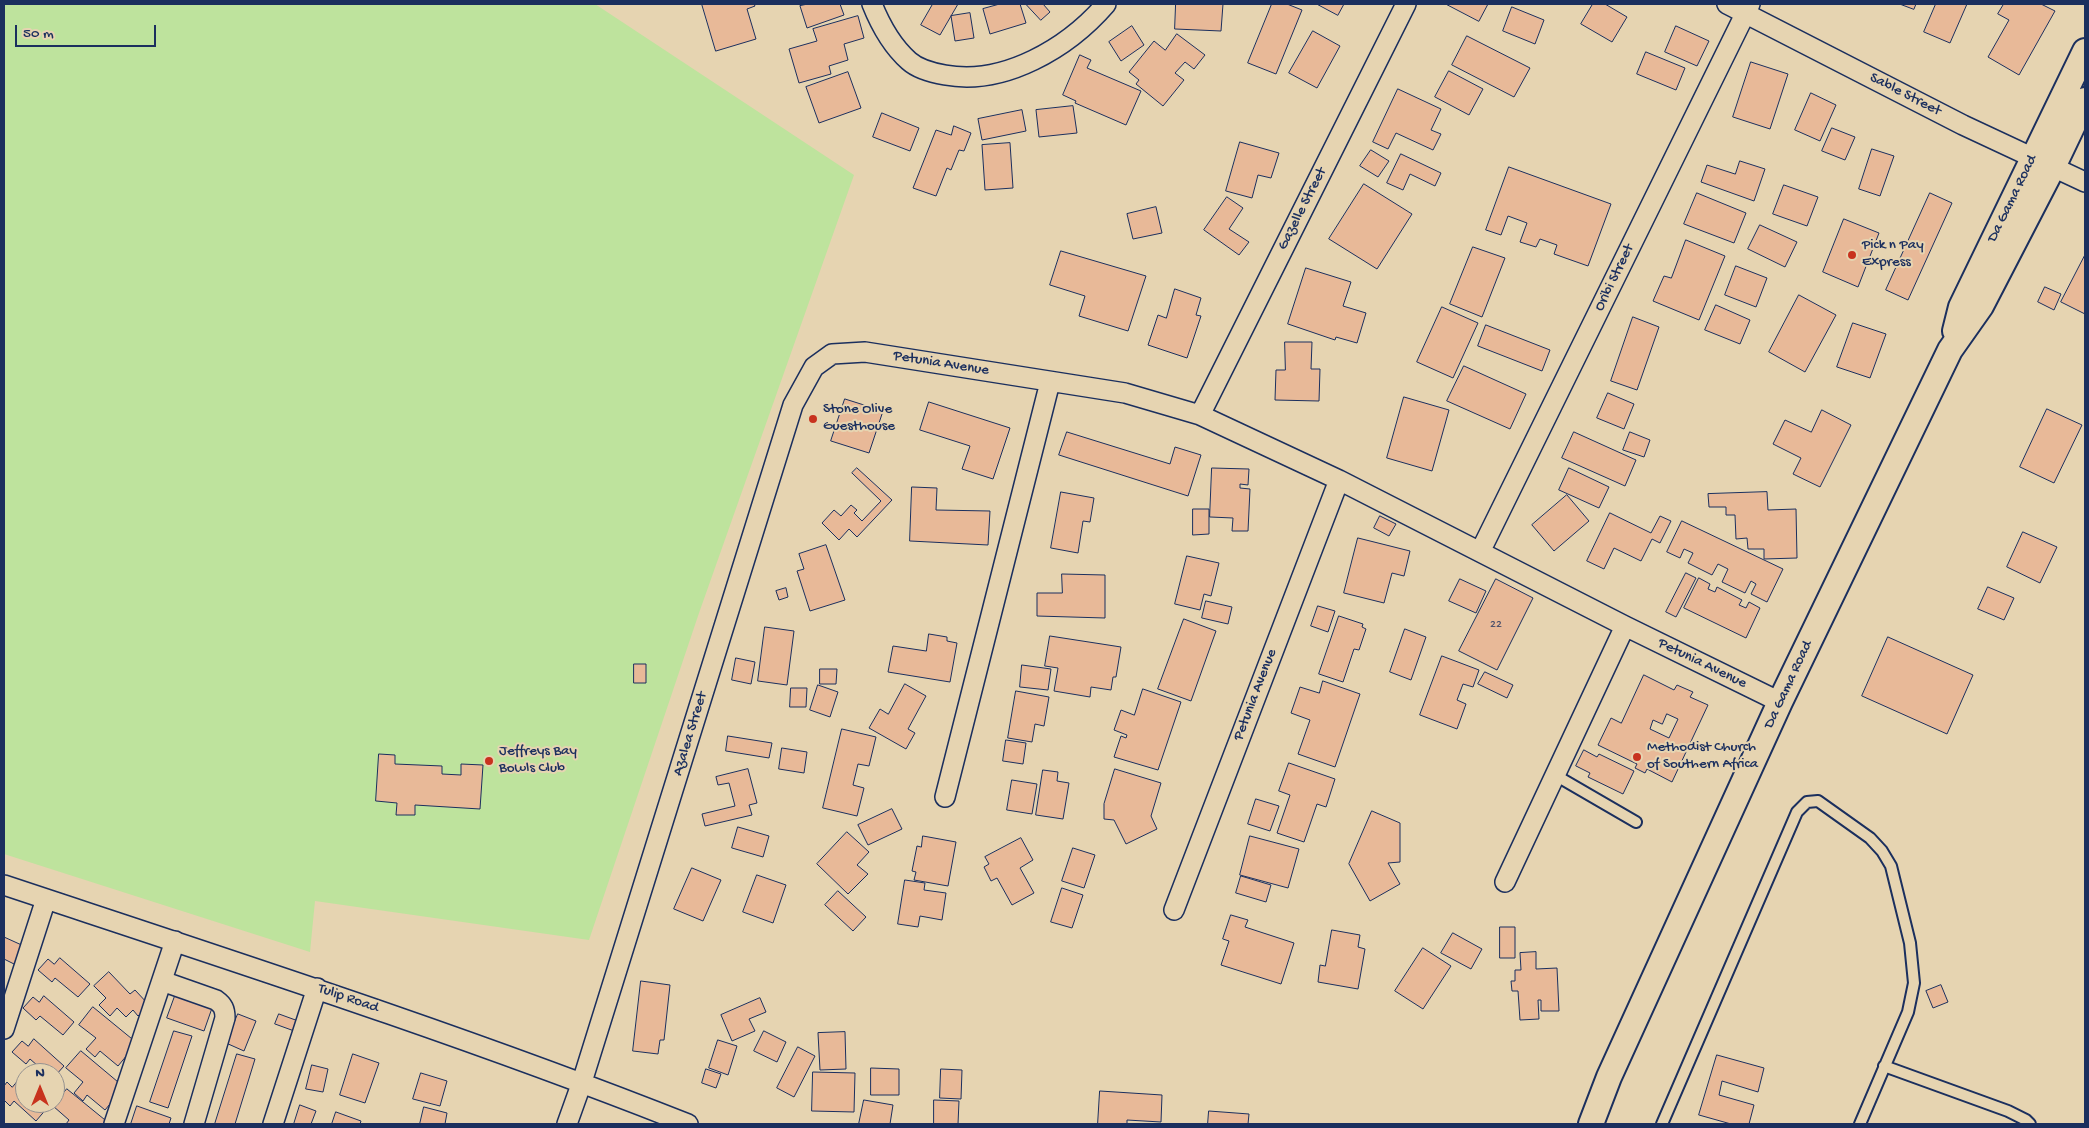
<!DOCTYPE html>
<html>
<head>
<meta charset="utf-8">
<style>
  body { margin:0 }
  #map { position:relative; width:2089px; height:1128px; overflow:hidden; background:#e6d4b1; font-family:"Gochi Hand",sans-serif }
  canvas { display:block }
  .frame { position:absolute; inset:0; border:5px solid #1b2f5e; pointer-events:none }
  .north { position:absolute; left:15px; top:1063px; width:50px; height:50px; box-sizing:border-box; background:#e6d4b1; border:1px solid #959290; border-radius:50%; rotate:0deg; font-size:14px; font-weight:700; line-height:20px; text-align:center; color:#1b2f5e }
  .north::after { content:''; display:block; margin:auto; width:18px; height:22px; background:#c8321e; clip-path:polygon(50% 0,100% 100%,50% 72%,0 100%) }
  .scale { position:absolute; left:15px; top:25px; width:141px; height:22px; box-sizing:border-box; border:2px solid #1b2f5e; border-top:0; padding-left:6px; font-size:15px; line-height:18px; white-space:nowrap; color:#1b2f5e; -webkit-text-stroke:4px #e6d4b1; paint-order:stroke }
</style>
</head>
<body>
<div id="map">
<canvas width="2089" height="1128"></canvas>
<div class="frame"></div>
<div class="north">N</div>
<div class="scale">50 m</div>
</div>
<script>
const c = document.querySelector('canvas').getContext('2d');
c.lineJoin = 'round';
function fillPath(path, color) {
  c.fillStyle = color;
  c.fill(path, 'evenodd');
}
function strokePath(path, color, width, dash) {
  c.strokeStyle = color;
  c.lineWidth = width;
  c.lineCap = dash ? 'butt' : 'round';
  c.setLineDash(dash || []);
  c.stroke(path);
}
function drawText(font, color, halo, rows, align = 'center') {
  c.font = font + ' "Gochi Hand",sans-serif';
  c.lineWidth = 4;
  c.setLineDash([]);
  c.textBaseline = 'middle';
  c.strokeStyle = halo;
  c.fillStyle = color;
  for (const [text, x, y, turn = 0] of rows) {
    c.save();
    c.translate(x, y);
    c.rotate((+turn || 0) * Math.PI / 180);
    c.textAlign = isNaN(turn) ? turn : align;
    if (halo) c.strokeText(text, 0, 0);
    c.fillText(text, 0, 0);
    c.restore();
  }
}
fillPath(new Path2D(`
  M4,4h591l259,171 -155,438 -110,327 -274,-39 -5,51 -306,-98z`), '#bee39d');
const building = new Path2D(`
  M702,4h52l1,2 -8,3 9,30 -40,12z
  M808,4h32l4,11 -37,13 -7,-22z
  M933,4h25l-18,31 -19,-10z
  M1000,4h20l6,19 -36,11 -7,-25z
  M1026,4h17l7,8 -9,8z
  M1176,4h47l-2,27 -46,-2z
  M1272,4h15l15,6 -26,64 -28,-11z
  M1317,4h27l-6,11z
  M1446,4h42l-9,17z
  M1593,4h12l22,13 -15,25 -31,-18z
  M1900,4h16l-2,5z
  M1936,4h31l-17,39 -26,-11z
  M2004,4h37l14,7 -36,64 -31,-18 21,-37 -11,-6z
  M1512,7l32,13 -9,24 -32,-13z
  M970,13l4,25 -19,3 -4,-25z
  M858,16l6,22 -20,6 4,16 -19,6 2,8 -32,9 -10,-34 28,-8 -4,-12z
  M1132,26l12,19 -23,16 -12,-19z
  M1676,26l33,15 -12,25 -32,-14z
  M1313,31l27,15 -23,42 -28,-15z
  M1177,34l28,21 -11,14 -9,-7 -10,11 9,7 -21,26 -27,-22 3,-4 -10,-8 25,-31 11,9z
  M1467,36l63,32 -16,29 -62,-32z
  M1646,52l39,16 -9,22 -39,-16z
  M1080,55l11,5 -4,8 54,23 -15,34 -51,-22 1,-2 -13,-6z
  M1751,62l37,12 -18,55 -37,-12z
  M1449,71l34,18 -14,26 -34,-18z
  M848,72l13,36 -42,15 -13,-36z
  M1398,89l43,20 -10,21 10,4 -8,16 -37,-17 -8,16 -15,-7z
  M1811,93l25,12 -16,36 -25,-11z
  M1073,106l4,27 -38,4 -3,-27z
  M1022,110l4,21 -44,9 -4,-21z
  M882,113l37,15 -9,23 -37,-14z
  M954,126l17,7 -7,18 -5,-1 -8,20 -4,-2 -11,28 -23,-8 23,-58 15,5z
  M1832,128l23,9 -10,23 -23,-9z
  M1240,142l39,11 -8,25 -13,-3 -6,23 -26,-7z
  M1010,143l3,45 -28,2 -3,-45z
  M1872,149l22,7 -14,40 -21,-7z
  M1371,150l18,11 -11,16 -18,-11z
  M1401,154l40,19 -6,13 -25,-12 -7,16 -16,-7z
  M1740,161l25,8 -11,32 -53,-19 6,-17 28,9z
  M1509,167l102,37 -23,62 -34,-12 3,-9 -17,-6 -4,8 -16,-5 7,-19 -19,-7 -7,19 -15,-5z
  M1364,184l48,30 -35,55 -48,-30z
  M1784,185l34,12 -11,29 -34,-12z
  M1697,193l49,20 -12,30 -50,-19z
  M1930,193l22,10 -44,97 -22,-10z
  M1227,197l16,11 -14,21 20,13 -10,13 -35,-25z
  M1156,207l6,26 -29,6 -6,-25z
  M1844,219l35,14 -21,54 -35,-15z
  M1760,225l37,17 -12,25 -37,-18z
  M1686,240l39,16 -26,64 -46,-19 11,-25 7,2z
  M1473,247l32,11 -23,59 -32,-13z
  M1061,251l85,25 -18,55 -49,-15 6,-20 -35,-11z
  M2085,255v59l-24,-12z
  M1736,266l31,12 -11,29 -31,-12z
  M1306,268l45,14 -8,24 23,7 -9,30 -21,-6 -1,3 -47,-16z
  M2045,287l16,7 -7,16 -16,-8z
  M1175,289l26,9 -5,17 5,1 -14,42 -39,-13 10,-30 8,3z
  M1799,295l37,20 -31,57 -36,-20z
  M1716,305l34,15 -10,24 -35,-14z
  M1442,307l36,16 -25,55 -36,-16z
  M1633,317l26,10 -22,63 -26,-9z
  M1853,323l33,11 -16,44 -33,-11z
  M1486,325l64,25 -8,21 -64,-25z
  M1285,342h27l-1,27h9l-1,32 -44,-1 1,-30h9z
  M1464,366l62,28 -16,35 -63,-28z
  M1608,393l26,11 -10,25 -27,-11z
  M1404,397l45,13 -17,61 -45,-13z
  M845,399l38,12 -14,42 -38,-12z
  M929,402l81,26 -17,51 -31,-10 8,-23 -50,-16z
  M2047,409l35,16 -28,58 -34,-16z
  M1822,410l29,15 -31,62 -27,-13 8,-16 -28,-14 12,-24 26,12z
  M1067,432l103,32 5,-17 26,8 -13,41 -129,-41z
  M1574,432l62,28 -11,26 -63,-28z
  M1630,432l20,8 -6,17 -21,-7z
  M857,468l35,32 -35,37 -8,-8 -10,11 -17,-17 12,-13 7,6 10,-11 6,5 -3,3 8,8 19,-20 -29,-28z
  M1212,468l37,1 -1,16 -8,-1v4l10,1 -2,42h-16l1,-13 -23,-1z
  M1569,468l40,19 -10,21 -40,-18z
  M912,487l25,1 -1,22 54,1 -2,34 -78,-4z
  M1061,492l33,6 -4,24 -7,-1 -5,32 -27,-5z
  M1767,492l1,18 28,-1 1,49 -33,1v-10h-16l-1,-11 -11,1 -1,-24h-9v-8h-17l-1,-13z
  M1567,495l22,26 -35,30 -22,-26z
  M1193,509h16v25l-16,1z
  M1610,513l41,20 9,-17 11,5 -11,22 -8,-4 -11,22 -27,-13 -10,21 -17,-8z
  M1380,516l16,8 -7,12 -15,-8z
  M1682,521l101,48 -16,33 -16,-8 5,-10 -5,-3 -6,12 -23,-11 6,-13 -10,-5 -6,11 -24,-12 5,-10 -9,-4 -4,9 -13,-6z
  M2023,532l34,15 -17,36 -33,-16z
  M1358,538l52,13 -6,25 -12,-3 -8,30 -40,-10z
  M826,545l19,55 -35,11 -13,-40 7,-2 -5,-15z
  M1187,556l32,7 -8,33 -7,-2 -4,16 -25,-6z
  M1686,573l10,5 -20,39 -10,-5z
  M1062,574l43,1v43l-68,-2v-23h25z
  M1699,578l11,6 -2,5 7,3 2,-5 25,13 -3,5 7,3 3,-6 11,6 -14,30 -62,-30z
  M1460,579l26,12 -10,22 -27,-12z
  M1496,579l37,19 -36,72 -38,-19z
  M1988,587l26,11 -10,22 -26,-11z
  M786,588l2,9 -9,3 -3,-9z
  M1206,601l26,6 -4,17 -26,-6z
  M1318,606l17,5 -7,21 -17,-6z
  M1339,616l24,8 -1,3 4,2 -7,21 -5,-1 -11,33 -24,-8z
  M1184,619l32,12 -25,70 -33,-12z
  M765,627l29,4 -7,54 -29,-4z
  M1405,629l21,8 -15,43 -21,-8z
  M929,634l18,3v4l10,2 -7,39 -62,-10 5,-26 33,5z
  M1050,636l71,11 -5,30h-3l-2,13 -20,-3 -1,10 -36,-6 4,-23 -13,-2z
  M1888,637l85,38 -26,59 -85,-38z
  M1442,656l37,14 -6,17 -10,-3 -6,16 9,4 -9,25 -37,-14z
  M736,658l19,4 -4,22 -19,-4z
  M634,664h12v19h-12z
  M1022,665l29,4 -3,21 -28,-3z
  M820,669h17l-1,15h-16z
  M1485,672l28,13 -6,13 -29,-14z
  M1644,675l30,15 3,-5 16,7 -3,5 18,8 -36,77 -25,-13 -2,4 -10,-5 2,-4 -39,-19 13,-27 10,5zM1667,714l11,5 -9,19 -19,-9 3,-9 9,4z
  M1323,681l37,13 -25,73 -37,-13 12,-34 -19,-7 9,-26 19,6z
  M905,684l21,12 -18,33 7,4 -9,16 -37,-21 11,-19 8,5z
  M818,685l20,7 -8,25 -20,-7z
  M791,688h16l-1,19h-16z
  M1143,689l38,13 -23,68 -44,-13 7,-21 5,2 1,-3 -13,-5 7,-20 13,5z
  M1016,691l33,6 -5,29 -9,-2 -3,18 -24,-4z
  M842,729l34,8 -7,29 -11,-2 -5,21 11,3 -7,28 -34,-8z
  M728,736l44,7 -3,15 -43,-7z
  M1006,740l20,3 -3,21 -20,-3z
  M782,748l25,4 -3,21 -25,-4z
  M1584,750l13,7 2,-3 35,17 -11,23 -35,-17 2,-4 -14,-7z
  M379,754l16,1v9l47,2v8l19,1v-11l22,1 -3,44 -65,-4v10h-19l1,-12 -21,-2z
  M1289,763l46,16 -9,28 -9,-3 -13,38 -27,-9 13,-38 -11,-4z
  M748,769l9,34 -8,2 3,10 -47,11 -3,-12 33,-8 -6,-23 -11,2 -2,-8z
  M1115,769l46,14 -10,33 6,13 -31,15 -12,-24 -10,-1v-15z
  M1043,770l15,2 -1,9 12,2 -6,36 -27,-4z
  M1012,780l25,4 -5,30 -25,-4z
  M1256,799l23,7 -9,25 -22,-7z
  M892,809l10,20 -34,16 -10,-20z
  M1372,811l28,12v39l-12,1 12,21 -30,17 -21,-37z
  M738,827l31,9 -6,21 -31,-9z
  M847,832l22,20 -12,13 11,9 -20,20 -31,-30z
  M923,836l33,6 -8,44 -34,-6 2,-8 -4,-1 5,-25 4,1z
  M1250,836l49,13 -11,39 -48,-13z
  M1021,838l12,22 -13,8 14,25 -22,12 -15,-27 -6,3 -7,-14 5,-3 -4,-7z
  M1073,848l22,7 -11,33 -22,-7z
  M692,868l29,12 -18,41 -29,-12z
  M757,875l29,10 -13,38 -30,-11z
  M1241,876l30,9 -5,17 -30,-9z
  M905,880l20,3 -1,7 22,3 -4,27 -22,-4 -2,11 -20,-3z
  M1062,888l21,7 -11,33 -21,-6z
  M838,891l28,26 -13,14 -28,-26z
  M1231,915l17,5 -3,7 49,16 -13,41 -60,-19 8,-24 -6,-2z
  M1500,927h15v31h-15z
  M1332,930l28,5 -2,12 7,2 -7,40 -40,-7 2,-17 5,1z
  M1453,933l29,16 -11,20 -30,-16z
  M4,937l22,10 -8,19 -14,-7z
  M1423,948l28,18 -28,43 -28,-18z
  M1536,952v17l21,-1 2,43h-18v-11h-3l1,19 -19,1 -2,-29h-6l-1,-10h4v-11h6l-1,-17z
  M60,958l30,26 -12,13 -23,-19 -3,4 -14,-12 10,-11 6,5z
  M109,972l21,22 5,-4 14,15 -11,11 -5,-6 -7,7 -9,-9 -7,8 -11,-11 7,-7 -12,-12z
  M641,981l29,4 -6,55h-4l-2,14 -25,-3z
  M1941,985l7,17 -15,6 -7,-17z
  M44,996l30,26 -11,13 -23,-19 -4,4 -13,-12 10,-11 6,5z
  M175,996l37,12 -8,23 -37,-13z
  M760,998l6,14 -17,7 6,12 -23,10 -11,-26z
  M93,1007l44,36 -19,23 -18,-15 -5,6 -9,-8 10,-11 -17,-13z
  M238,1014l18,7 -12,30 -18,-8z
  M279,1014l22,8 -4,10 -22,-8z
  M174,1031l18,5 -24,72 -18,-6z
  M764,1031l22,11 -9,20 -23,-11z
  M845,1032l1,37 -26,1 -2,-37z
  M34,1039l30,27 -9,10v-3h-9l-16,-14 -4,5 -14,-12 10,-11 6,5z
  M718,1040l19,6 -9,29 -19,-7z
  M798,1047l17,9 -21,41 -17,-9z
  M81,1051l43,36 -19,23 -18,-15 -4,6 -9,-8 9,-11 -17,-14z
  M237,1054l18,5 -20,65h-20z
  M353,1054l26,9 -14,40 -25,-8z
  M1717,1055l47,13 -6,24 -36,-11 -3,14 35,10 -5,19h-18l-32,-9z
  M312,1065l16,4 -5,23 -17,-3z
  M871,1068l28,1v26h-28z
  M706,1069l15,5 -5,14 -14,-5z
  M941,1069l21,1 -1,29 -21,-1z
  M813,1072l42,1 -1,39 -42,-1z
  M421,1073l26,8 -7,25 -27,-7z
  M18,1081l7,6v16h18l5,4 -12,14 -22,-20 -4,5 -6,-6v-14l3,-4 5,5z
  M67,1089l43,35h-44l3,-4 -16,-14z
  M1100,1091l62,4 -1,27 -34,-2v4h-29z
  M864,1100l29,5 -3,19h-31z
  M934,1100l25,1 -1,23h-24z
  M300,1105l16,6 -5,13h-17z
  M137,1106l34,12 -2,6h-38z
  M424,1107l23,6 -2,11h-25z
  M1209,1111l40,3 -1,10h-40z
  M336,1112l25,9 -1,3h-28z`);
fillPath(building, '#e8b998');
strokePath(building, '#1b2f5e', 1);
const service = new Path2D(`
  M1555,775l81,47
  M1884,1066l124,45 18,9 4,4
  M1662,1124l135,-312 10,-10 11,-1 52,37 12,13 9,15 19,77 4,40 -6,29 -48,112`);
const minor = new Path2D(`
  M872,4c8,20 20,42 37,57 9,8 24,12 36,14 59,11 123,-27 161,-71
  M1727,4l236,121 122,57
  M1200,415l206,-411
  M1480,552l270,-548
  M945,797l105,-415
  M1505,882l120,-256
  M4,885c229,76 459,150 684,239
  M1174,910l165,-430
  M162,981l54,19c7,5 9,9 9,18l-31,106
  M4,1029l42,-130
  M114,1124l61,-183
  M273,1124l44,-136
  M567,1124l15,-42 211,-677 21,-38 18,-13 33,-2 260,41 75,22 139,65 286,146 155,76`);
const tertiary = new Path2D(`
  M1955,331l6,-24 124,-256
  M1591,1124l18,-47 171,-375 170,-352 31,-44 72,-139 32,-67`);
strokePath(service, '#1b2f5e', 14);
strokePath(minor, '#1b2f5e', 22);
strokePath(tertiary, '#1b2f5e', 28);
strokePath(service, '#e6d4b1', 10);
strokePath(minor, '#e6d4b1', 19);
strokePath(tertiary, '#e6d4b1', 24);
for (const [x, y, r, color] of [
  [1852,255,5,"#c8321e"],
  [813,419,5,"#c8321e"],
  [1637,757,5,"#c8321e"],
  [489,761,5,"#c8321e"]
]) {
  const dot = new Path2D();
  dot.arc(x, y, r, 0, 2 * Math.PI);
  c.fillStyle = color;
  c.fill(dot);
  strokePath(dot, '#e6d4b1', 2);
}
drawText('12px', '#4e526c', null, [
  ["22",1496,625]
]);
drawText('15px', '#1b2f5e', '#e6d4b1', [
  ["Sable Street",1905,95,27],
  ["Da Gama Road",2013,199,-64],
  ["Gazelle Street",1303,209,-63],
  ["Oribi Street",1615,278,-64],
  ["Petunia Avenue",941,364,9],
  ["Petunia Avenue",1702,664,26],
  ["Da Gama Road",1789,685,-65],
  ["Petunia Avenue",1256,695,-69],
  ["Azalea Street",691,734,-73],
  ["Tulip Road",348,999,19]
]);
drawText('15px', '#1b2f5e', '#e6d4b1', [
  ["Pick n Pay",1862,246],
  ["Express",1862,263],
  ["Stone Olive",823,410],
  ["Guesthouse",823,427],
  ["Methodist Church",1647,748],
  ["of Southern Africa",1647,765],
  ["Jeffreys Bay",499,752],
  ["Bowls Club",499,769]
], 'left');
</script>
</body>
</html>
